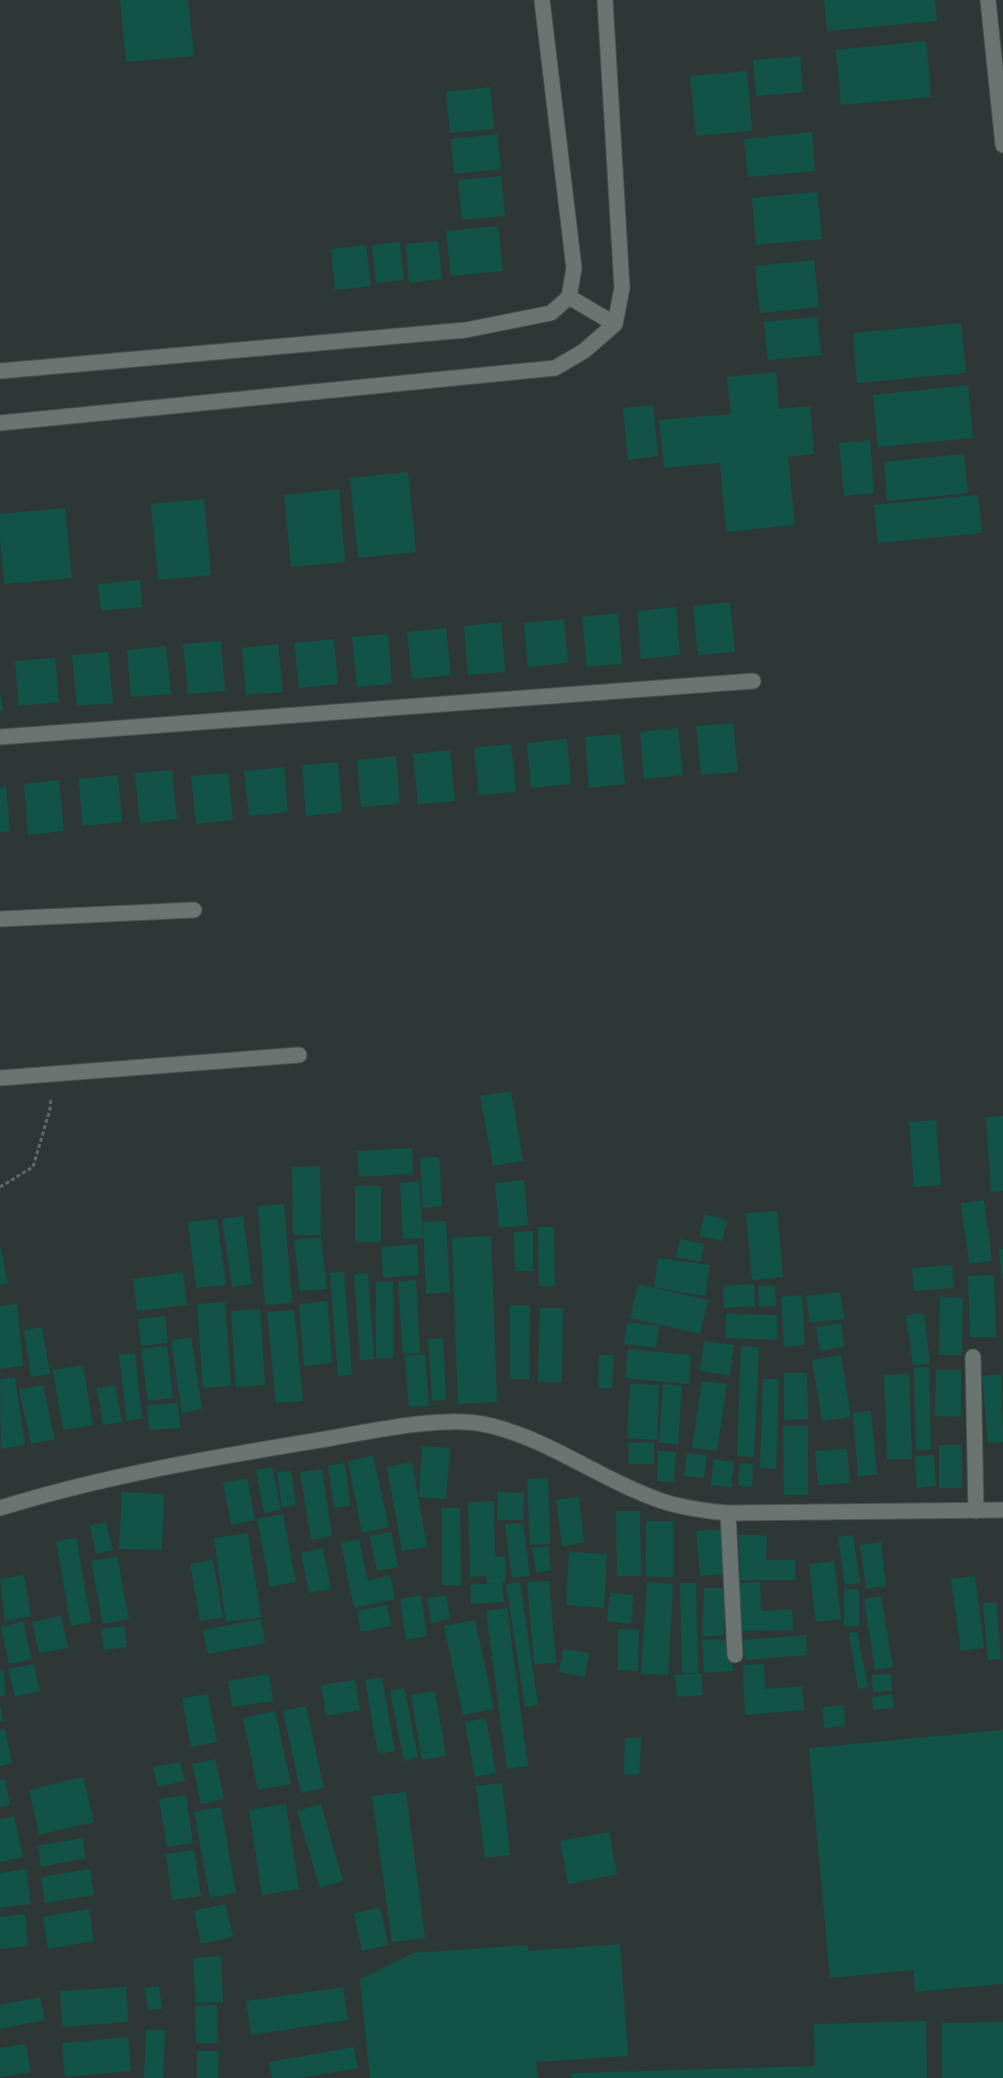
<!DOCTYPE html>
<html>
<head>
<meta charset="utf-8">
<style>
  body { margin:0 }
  canvas { display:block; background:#2d3735 }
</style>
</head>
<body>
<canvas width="1003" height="2078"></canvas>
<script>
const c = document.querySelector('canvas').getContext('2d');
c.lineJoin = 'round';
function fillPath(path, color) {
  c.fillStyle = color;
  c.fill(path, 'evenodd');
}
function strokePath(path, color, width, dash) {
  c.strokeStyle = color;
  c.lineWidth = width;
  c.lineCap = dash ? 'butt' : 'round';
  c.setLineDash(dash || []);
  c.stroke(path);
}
fillPath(new Path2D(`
  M120,0h68l6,56 -68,6z
  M824,0h111l2,21 -110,10z
  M926,41l5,56 -90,8 -5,-55z
  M800,56l3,36 -47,4 -3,-36z
  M747,71l5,60 -56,5 -6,-60z
  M490,87l4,42 -44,4 -4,-41z
  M812,132l3,39 -67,6 -4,-38z
  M497,134l4,35 -47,5 -3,-35z
  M501,176l4,40 -43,4 -4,-40z
  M817,192l5,47 -66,6 -4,-47z
  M498,226l5,45 -52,5 -5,-45z
  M438,241l4,38 -33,4 -3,-39z
  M400,242l4,38 -28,3 -4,-38z
  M366,245l5,41 -36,4 -4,-41z
  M814,260l5,47 -59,6 -5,-47z
  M817,317l4,38 -53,5 -4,-38z
  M961,323l5,50 -109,10 -4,-50z
  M776,372l3,37 31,-3 4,48 -26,3 7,68 -69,7 -6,-69 -56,5 -5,-48 72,-6 -4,-37z
  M968,385l5,53 -95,9 -5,-52z
  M653,405l5,51 -30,4 -5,-52z
  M870,440l4,53 -30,3 -5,-53z
  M964,454l4,39 -81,8 -3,-39z
  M408,472l8,80 -58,6 -8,-80z
  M339,489l6,73 -54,5 -7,-72z
  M978,495l4,38 -104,10 -4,-38z
  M204,499l7,76 -53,5 -7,-76z
  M65,508l7,70 -68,6 -4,-46v-24z
  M140,580l2,27 -41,4 -3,-27z
  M730,602l5,50 -37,3 -5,-49z
  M676,607l4,48 -39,4 -4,-48z
  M618,613l4,51 -35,3 -5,-50z
  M564,619l4,44 -40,4 -4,-44z
  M501,622l4,50 -37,3 -4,-49z
  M446,628l5,47 -39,4 -5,-47z
  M388,634l4,50 -35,3 -5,-50z
  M334,639l4,45 -39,4 -5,-45z
  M221,641l4,50 -37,3 -5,-50z
  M278,644l5,48 -37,3 -4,-47z
  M166,646l5,48 -40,3 -4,-47z
  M108,652l5,51 -36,3 -5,-51z
  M55,658l4,44 -40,4 -4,-45z
  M0,692l3,19h-3z
  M733,723l5,49 -37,3 -5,-49z
  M678,728l5,47 -39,4 -4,-47z
  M620,734l5,50 -36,4 -4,-51z
  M567,739l4,45 -40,4 -4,-45z
  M511,744l5,48 -37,3 -5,-47z
  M450,750l5,51 -37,3 -5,-50z
  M396,756l4,48 -39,3 -4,-47z
  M338,762l4,50 -36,4 -4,-51z
  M284,767l4,45 -39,4 -5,-45z
  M172,770l5,49 -37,4 -5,-50z
  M228,773l5,47 -37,4 -5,-48z
  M118,775l4,47 -39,4 -5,-47z
  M59,780l5,51 -36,4 -4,-51z
  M6,786l4,45 -10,1v-45z
  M511,1091l12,70 -30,5 -13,-70z
  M1003,1116v75l-12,1 -5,-75z
  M936,1120l5,65 -27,2 -5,-65z
  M412,1148l1,26 -54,3 -2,-26z
  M439,1157l3,49 -19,2 -3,-50z
  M320,1166l1,69h-28l-1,-68z
  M524,1180l4,45 -29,3 -4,-45z
  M419,1181l4,57 -20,1 -3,-56z
  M355,1186h26v56h-26z
  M984,1200l8,61 -23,3 -8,-61z
  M284,1204l8,99 -27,2 -7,-99z
  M777,1211l6,66 -31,3 -6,-67z
  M705,1214l22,6 -5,21 -23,-5z
  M243,1216l9,68 -20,3 -10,-68z
  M217,1219l9,66 -30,3 -8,-66z
  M446,1221l4,71 -24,2 -3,-72z
  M538,1227h16l1,59h-16z
  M533,1231v40h-18l-1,-39z
  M491,1236l6,166 -39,2 -6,-166z
  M321,1237l6,52 -27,2 -6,-51z
  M680,1239l24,5 -3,18 -25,-5z
  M0,1244l8,40 -8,1z
  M417,1244l2,31 -36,3 -2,-31z
  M999,1249h4v30h-1z
  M658,1258l52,7 -5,31 -51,-9z
  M952,1265l2,23 -40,3 -2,-23z
  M183,1272l4,33 -50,6 -4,-32z
  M344,1272l8,103 -14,1 -8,-103z
  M368,1273l6,86 -14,1 -6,-86z
  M994,1275l2,62h-26l-2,-61z
  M416,1280l4,73 -17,1 -5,-72z
  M376,1282h17v76h-17z
  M638,1284l70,16 -8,34 -70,-16z
  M754,1284l1,22 -31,2 -1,-22z
  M758,1286h17l1,20 -17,1z
  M840,1292l4,27 -34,4 -4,-27z
  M802,1295l3,50 -21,2 -3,-50z
  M940,1297l23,1 -1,57h-23z
  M327,1301l5,62 -28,3 -5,-62z
  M225,1302l6,84 -28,2 -6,-84z
  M17,1304l6,62 -23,3v-63z
  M510,1305h20l-1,74h-19z
  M540,1308h23l-1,74h-24z
  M260,1309l5,76 -29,2 -5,-76z
  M294,1310l9,91 -27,2 -9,-91z
  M924,1313l6,50 -17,3 -7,-51z
  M726,1314l51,1v25l-52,-2z
  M165,1316l3,27 -27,3 -3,-27z
  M627,1322l32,4 -3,22 -32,-4z
  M841,1323l3,24 -24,4 -4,-24z
  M42,1327l8,47 -19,3 -7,-47z
  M191,1337l11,72 -20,4 -11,-72z
  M443,1338l3,62 -14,1 -4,-62z
  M704,1341l30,4 -4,30 -30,-4z
  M167,1346l6,52 -25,3 -7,-52z
  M741,1346l18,1 -5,110 -17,-1z
  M628,1349l63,6 -2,29 -64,-6z
  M135,1353l7,66 -15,2 -8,-66z
  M425,1354l4,52 -20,1 -4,-51z
  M599,1355h15l-2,33h-14z
  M841,1355l10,62 -29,4 -10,-61z
  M83,1365l10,60 -30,5 -10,-60z
  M929,1367l2,83h-15l-2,-82z
  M936,1370h25v47l-26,-1z
  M784,1373h23l1,46 -24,1z
  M909,1374l3,85h-25l-3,-84z
  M1001,1374l2,68 -15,1 -6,-67z
  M15,1377l10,68 -24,4 -1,-70z
  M763,1379h16l-3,90 -16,-1z
  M702,1381l25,3 -10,67 -25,-3z
  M630,1384l29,1 -2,55 -30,-2z
  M663,1384l19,2 -4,58 -19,-1z
  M43,1385l12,54 -24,5 -12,-54z
  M115,1385l7,37 -19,3 -6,-37z
  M178,1403l2,25 -31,2 -2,-25z
  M871,1411l6,64 -19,1 -5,-63z
  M783,1426h25v69h-24z
  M654,1442v22h-25l-1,-21z
  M939,1445h23v43h-23z
  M422,1446l28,2 -4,51 -27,-2z
  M847,1449l3,34 -32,2 -3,-34z
  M658,1451l18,1 -2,30 -17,-1z
  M687,1453l20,2 -3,23 -20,-2z
  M934,1455l2,31 -19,2 -2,-32z
  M373,1456l16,71 -27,6 -14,-72z
  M714,1459l20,3 -3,25 -20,-2z
  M412,1462l15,85 -25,4 -15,-84z
  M345,1463l5,43 -16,2 -6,-43z
  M740,1463l13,1 -1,23 -14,-1z
  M272,1467l9,43 -17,3 -8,-43z
  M322,1469l10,67 -21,4 -11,-68z
  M291,1471l5,34 -14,2 -5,-35z
  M247,1478l8,42 -24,5 -8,-42z
  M548,1478l2,66 -20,1 -3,-66z
  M122,1492l42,2 -2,56 -43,-1z
  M498,1492l26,1 -1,27h-26z
  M579,1497l5,46 -22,3 -6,-46z
  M494,1501l1,56 10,-1 1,26h-4l2,20 -33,2 -1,-19 27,-2h-10l-1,-7 -16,1 -2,-75z
  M442,1508h18l1,78 -19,-1z
  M616,1511h24l1,65h-24z
  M283,1514l13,68 -26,5 -13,-68z
  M646,1521h27v56h-27z
  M106,1522l7,28 -17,4 -6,-28z
  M523,1523l7,53 -18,2 -7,-54z
  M723,1529l3,45 -26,2 -4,-45z
  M391,1532l7,35 -21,4 -7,-35z
  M248,1533l13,84 -35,5 -12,-84z
  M739,1535h28l-1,25h29v20h-55z
  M853,1535l7,48 -15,2 -7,-48z
  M76,1538l15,84 -20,4 -15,-85z
  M359,1539l9,42 22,-6 5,24 -40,9 -1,-4h-1l-12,-61z
  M881,1542l5,44 -20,3 -6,-44z
  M548,1546l3,24 -15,3 -4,-25z
  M323,1548l8,41 -22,4 -8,-40z
  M569,1552l38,2 -3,54 -38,-3z
  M117,1556l12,63 -26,5 -12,-63z
  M213,1560l10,58 -23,3 -10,-57z
  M834,1561l7,58 -25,3 -7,-58z
  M24,1575l7,41 -26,5 -5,-42z
  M975,1576l9,72 -23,3 -10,-72z
  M549,1581l7,82 -22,1 -7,-82z
  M520,1582l18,123 -13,2 -19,-123z
  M647,1582l26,2 -5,91 -27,-1z
  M760,1582l1,29 31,-2 1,21 -52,1 -2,-48z
  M680,1583h16l2,90h-16z
  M704,1588h20v48h-22z
  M844,1589h15v37h-15z
  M610,1593l24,2 -3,29 -24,-3z
  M421,1595l6,41 -21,4 -6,-41z
  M446,1595l4,24 -19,4 -4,-25z
  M881,1596l12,71 -18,3 -11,-71z
  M996,1602l5,57 -13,1 -5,-57z
  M387,1605l4,21 -30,6 -4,-21z
  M507,1608l21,158 -21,3 -21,-158z
  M61,1616l7,32 -29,5 -7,-31z
  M261,1619l4,24 -57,11 -5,-24z
  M475,1620l19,89 -31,6 -19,-89z
  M23,1621l9,38 -23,5 -8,-37z
  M124,1626l3,21 -23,3 -3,-21z
  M618,1629l21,1 -1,41 -20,-1z
  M857,1632l11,55 -10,2 -9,-56z
  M806,1635l1,20 -62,5 -2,-20z
  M732,1639l1,32 -29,2 -2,-33z
  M563,1649l26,4 -4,24 -26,-5z
  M34,1664l6,27 -25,6 -7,-28z
  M764,1664l1,25 37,-3 2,24 -59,5 -2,-50z
  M0,1670h4l1,26h-5z
  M701,1673l2,22 -26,2 -2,-22z
  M269,1674l4,27 -41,6 -4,-26z
  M891,1674l1,17 -19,1 -1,-17z
  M382,1677l13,74 -17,3 -13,-74z
  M355,1680l5,30 -34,6 -5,-31z
  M404,1688l14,69 -14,4 -14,-70z
  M435,1691l11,65 -24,4 -11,-65z
  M208,1694l9,48 -26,5 -9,-49z
  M892,1694l2,14 -21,2 -1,-13z
  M844,1705l1,21 -21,2 -1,-21z
  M1,1706l2,15h-3v-14z
  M306,1706l18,82 -23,5 -18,-82z
  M275,1711l16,73 -33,6 -15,-72z
  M486,1718l10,55 -21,4 -10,-55z
  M5,1729l7,34 -12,3v-36z
  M1003,1730v254l-88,8 -1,-22 -84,8 -21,-230z
  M625,1738h16l-2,37 -15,-1z
  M215,1759l9,40 -23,5 -9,-40z
  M180,1762l5,19 -27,6 -5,-20z
  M83,1777l11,45 -55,13 -10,-45z
  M5,1779l5,26 -10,2v-27z
  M502,1783l8,72 -25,3 -9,-72z
  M406,1792l19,146 -33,4 -20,-146z
  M186,1795l7,48 -26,4 -8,-48z
  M286,1804l13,85 -37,6 -13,-85z
  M321,1804l22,77 -23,7 -23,-77z
  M221,1807l15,86 -26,5 -16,-86z
  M14,1816l9,41 -23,5v-43z
  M609,1832l8,42 -49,10 -8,-43z
  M82,1838l4,20 -45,9 -3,-21z
  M194,1850l7,46 -29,4 -6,-46z
  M26,1869l5,35 -31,4v-35z
  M90,1869l4,26 -49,8 -4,-26z
  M225,1904l8,32 -32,8 -7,-33z
  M380,1907l8,38 -26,6 -8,-37z
  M89,1909l5,32 -46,8 -5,-32z
  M25,1914l3,32 -28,3v-32z
  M620,1944l8,112 -92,6 2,16h-168l-10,-99 54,-26 114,-8v6z
  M221,1956l2,46 -27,1 -3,-45z
  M159,1986l3,23 -14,1 -3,-22z
  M126,1987l2,35 -66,5 -2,-36z
  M343,1987l5,33 -97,15 -5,-34z
  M40,1997l5,23 -45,9v-24z
  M217,2005l1,38h-22l-1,-37z
  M926,2021l1,57h-355v-5l243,-7 -1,-42z
  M1003,2022v56h-61v-55z
  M146,2030h19l-2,48h-19z
  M128,2037l3,34 -66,6 -3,-34z
  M26,2044l5,28 -31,5v-29z
  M354,2047l4,21 -59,10h-27l-3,-16z
  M197,2051h22l-1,27h-21z`), '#125347');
const lane = new Path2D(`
  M0,919l194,-9
  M0,1078l299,-23`);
const street = new Path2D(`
  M988,0l15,145
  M569,297l46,27
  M0,371l466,-41 85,-17 18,-16 5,-29 -32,-268
  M0,423l555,-55 29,-17 31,-27 7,-36 -17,-288
  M0,737l753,-56
  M973,1357l3,154
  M0,1508c107,-33 216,-51 326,-69 47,-8 120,-25 166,-13 60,15 111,55 170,75 21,7 44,10 66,12l275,-3
  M728,1513l7,142`);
strokePath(lane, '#4a5350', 17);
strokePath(street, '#4a5350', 17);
strokePath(new Path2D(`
  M0,1187l33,-20 17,-58 1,-11`), '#606a68', 3, [4, 2.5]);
strokePath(lane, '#6a7572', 15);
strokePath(street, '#6a7572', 15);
</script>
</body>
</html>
